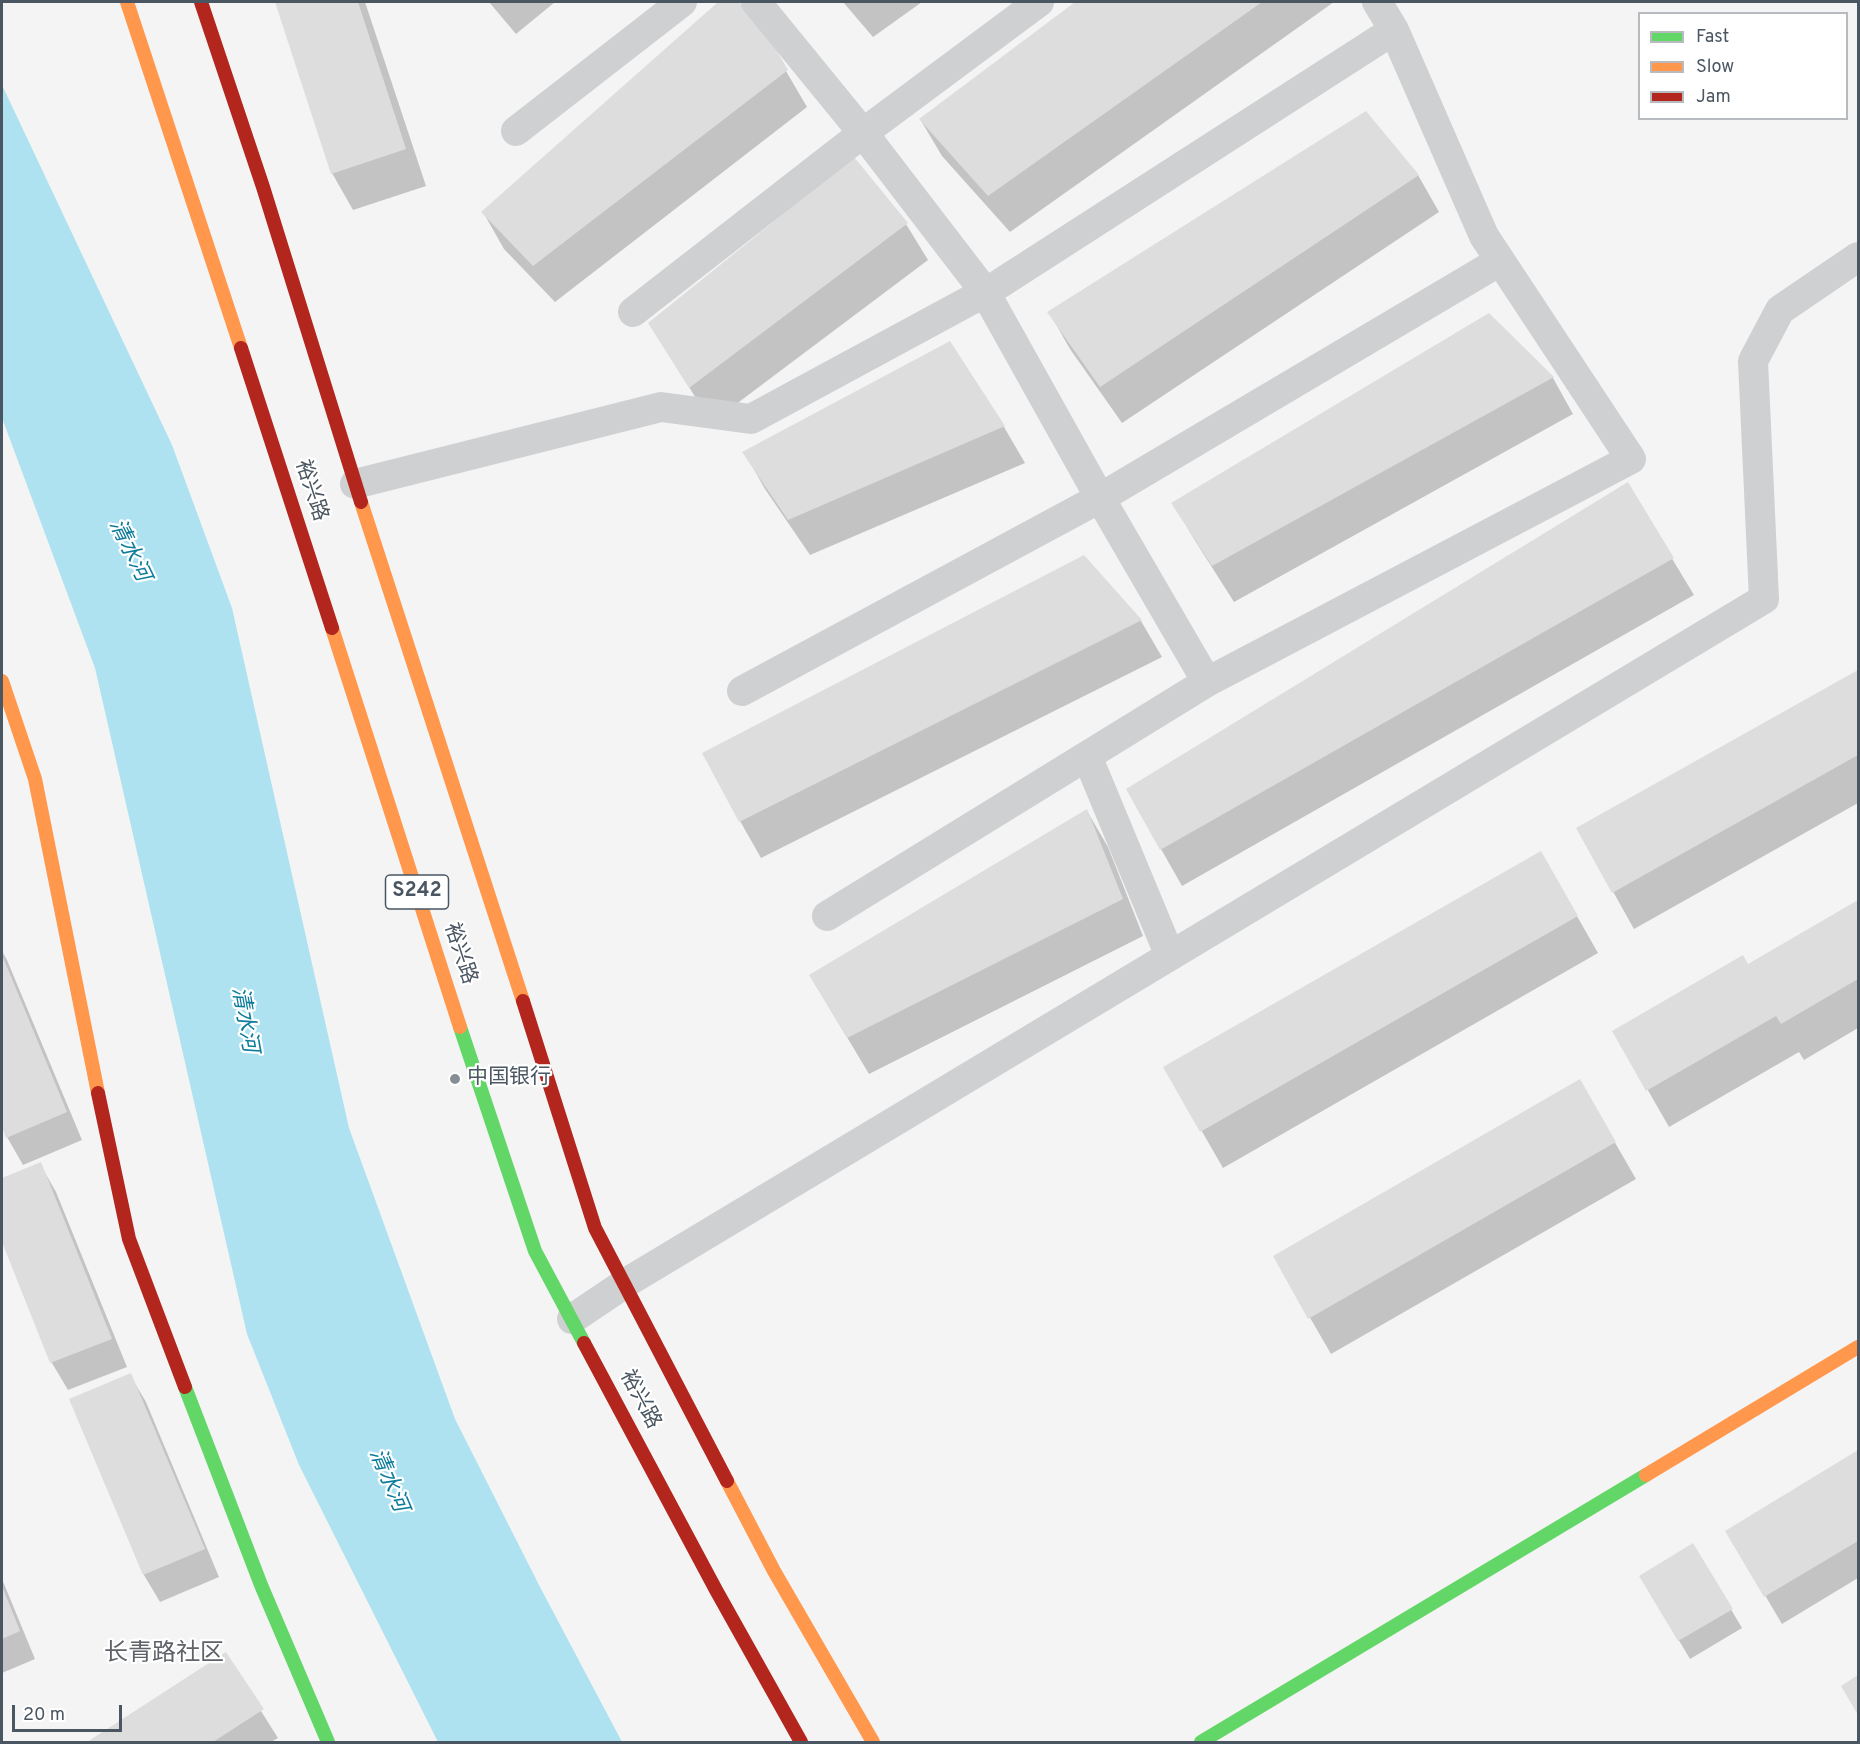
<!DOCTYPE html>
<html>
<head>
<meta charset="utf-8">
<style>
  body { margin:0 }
  #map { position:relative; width:1860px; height:1744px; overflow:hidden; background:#f4f4f4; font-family:Overpass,sans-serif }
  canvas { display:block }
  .frame { position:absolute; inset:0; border:3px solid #4a5661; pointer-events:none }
  .legend { position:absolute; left:1638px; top:12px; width:210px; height:108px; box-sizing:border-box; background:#fff; border:2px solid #b7bbc0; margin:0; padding:8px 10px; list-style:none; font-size:18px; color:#4a5661 }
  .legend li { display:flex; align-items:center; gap:12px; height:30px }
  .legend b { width:30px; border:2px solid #b7bbc0 }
  .scale { position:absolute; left:12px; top:1705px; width:110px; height:27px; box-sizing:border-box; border:3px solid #4a5661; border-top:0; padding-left:8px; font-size:18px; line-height:21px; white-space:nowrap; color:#4a5661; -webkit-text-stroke:4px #fff; paint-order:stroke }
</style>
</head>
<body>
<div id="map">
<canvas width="1860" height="1744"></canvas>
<div class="frame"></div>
<ul class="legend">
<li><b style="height:8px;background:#63d668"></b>Fast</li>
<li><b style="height:8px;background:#ff974d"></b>Slow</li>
<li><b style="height:8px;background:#b3261e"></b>Jam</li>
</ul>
<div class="scale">20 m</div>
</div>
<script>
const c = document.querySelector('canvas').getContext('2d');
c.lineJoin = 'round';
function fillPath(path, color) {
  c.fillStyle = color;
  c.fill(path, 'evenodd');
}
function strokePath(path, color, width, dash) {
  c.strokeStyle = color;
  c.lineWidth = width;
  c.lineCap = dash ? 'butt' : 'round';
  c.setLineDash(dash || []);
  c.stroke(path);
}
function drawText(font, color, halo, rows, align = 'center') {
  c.font = font + ' Overpass,"Noto Sans SC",sans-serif';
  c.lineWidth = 4.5;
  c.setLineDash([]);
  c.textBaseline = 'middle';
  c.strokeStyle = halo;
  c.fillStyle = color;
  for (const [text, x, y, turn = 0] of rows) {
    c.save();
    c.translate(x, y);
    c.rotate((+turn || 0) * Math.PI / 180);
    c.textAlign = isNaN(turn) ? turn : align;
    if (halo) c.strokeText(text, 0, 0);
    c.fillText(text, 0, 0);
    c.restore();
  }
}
fillPath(new Path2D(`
  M2,85l170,360 60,163 117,520 106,291 84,166 83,157h-184l-139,-277 -52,-131 -152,-666 -93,-250z`), '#aee2f0');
fillPath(new Path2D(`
  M276,2h89l61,184 -73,24 -21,-37z
  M489,2h66l-39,32z
  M721,2h16l25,28 45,77 -252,195 -51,-53 -21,-37z
  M843,2h79l-49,35z
  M1078,2h256l-324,230 -68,-76 -22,-37z
  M1418,175l21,37 -317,211 -52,-74 -21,-37z
  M906,224l22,36 -217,163 -61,-100z
  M1489,315l64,63 20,36 -339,188 -40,-63 -21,-36z
  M949,343l55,84 21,36 -215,92 -45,-66 -21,-37z
  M1627,484l67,111 -512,291 -21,-37z
  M1084,557l57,64 21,36 -401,201 -21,-37z
  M1858,671v132l-224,126 -56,-100z
  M1087,811l21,36 35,89 -274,138 -37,-62z
  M1541,853l57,100 -375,215 -58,-101z
  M1858,902v126l-54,32 -5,-8 -130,75 -55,-96 133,-65z
  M2,951l5,9 75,180 -59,25 -16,-28 -5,-13z
  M1580,1082l56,97 -305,175 -56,-97z
  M40,1164l16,28 71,175 -59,23 -16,-27 -50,-125v-58z
  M130,1375l16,27 73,175 -59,25 -16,-27 -73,-175z
  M1858,1452v126l-76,46 -55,-93z
  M1693,1545l49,83 -52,31 -49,-83z
  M2,1579l33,80 -33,14z
  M225,1654l53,84 -7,4h-181z
  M1858,1677v37l-15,-27z`), '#0003');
fillPath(new Path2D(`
  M275,2h83l48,147 -75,25z
  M718,2h21l25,27 24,41 -255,196 -52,-54z
  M1075,2h187l-274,194 -69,-77z
  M1366,111l53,64 -319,212 -53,-75z
  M854,157l54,66 -219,165 -41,-65z
  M1489,313l65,64 -342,189 -41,-63z
  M950,341l55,85 -217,94 -46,-68z
  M1628,482l46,76 -514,292 -34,-61z
  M1084,555l58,65 -403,202 -37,-69z
  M1858,670v85l-246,138 -36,-65z
  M1087,809l36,90 -276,139 -38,-63z
  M1541,851l37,65 -378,216 -37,-65z
  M1858,900v79l-77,45 -5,-8 -130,75 -34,-60 131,-76 5,9z
  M2,955l65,157 -61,26 -4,-11z
  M1580,1079l36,63 -308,177 -35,-63z
  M41,1162l71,177 -62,24 -48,-121v-64z
  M131,1373l74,176 -62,26 -74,-176z
  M1858,1450v91l-94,56 -39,-66z
  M1693,1543l40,66 -55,32 -39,-65z
  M2,1586l18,45 -18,8z
  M226,1652l38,57 -51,33h-126z
  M1858,1675v40l-17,-29z`), '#ddddde');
strokePath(new Path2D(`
  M756,2l107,131 122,159 115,206 400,-237
  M1377,2l17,28
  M516,131l166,-129
  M633,312l230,-179 176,-131
  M355,484l306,-77 90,12 242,-131 401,-258 90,206 147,223 -424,223 -380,234
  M742,691l358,-193 107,184
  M1087,756l83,200
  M572,1319l52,-35 1140,-685 -11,-238 27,-51 78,-53`), '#ced0d2', 30);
strokePath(new Path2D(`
  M460,1027l75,224 49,92
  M185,1387l76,198 67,157
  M1201,1742l445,-267`), '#63d668', 14);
strokePath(new Path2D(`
  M127,2l114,346
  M361,502l162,499
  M332,628l128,399
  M2,681l33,98 63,314
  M1646,1475l212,-128
  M727,1481l47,90 99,171`), '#ff974d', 14);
strokePath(new Path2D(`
  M201,2l62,185 98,315
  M241,348l91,280
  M523,1001l72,227 132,253
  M98,1093l31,146 56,148
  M584,1343l132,247 85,152`), '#b3261e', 14);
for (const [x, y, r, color] of [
  [455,1079,6,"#868d94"]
]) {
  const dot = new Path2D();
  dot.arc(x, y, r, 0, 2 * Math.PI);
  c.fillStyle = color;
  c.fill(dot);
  strokePath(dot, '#fff', 2);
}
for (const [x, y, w] of [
  [417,892,63]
]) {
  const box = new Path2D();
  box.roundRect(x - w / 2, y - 17, w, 34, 4.5);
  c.fillStyle = '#fff';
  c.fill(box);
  strokePath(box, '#4a5661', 1.5);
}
drawText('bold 20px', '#4a5661', null, [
  ["S242",417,892]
]);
drawText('21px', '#4a5661', '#fff', [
  ["裕兴路",310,491,72],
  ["裕兴路",459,954,72],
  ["裕兴路",639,1400,62]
]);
drawText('21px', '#4a5661', '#fff', [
  ["中国银行",467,1079]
], 'left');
drawText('italic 22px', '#0c7c9b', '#fff', [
  ["清水河",128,551,64],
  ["清水河",243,1020,80],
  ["清水河",387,1481,67]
]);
drawText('24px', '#5f6368', '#fff', [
  ["长青路社区",164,1655]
]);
</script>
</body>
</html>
